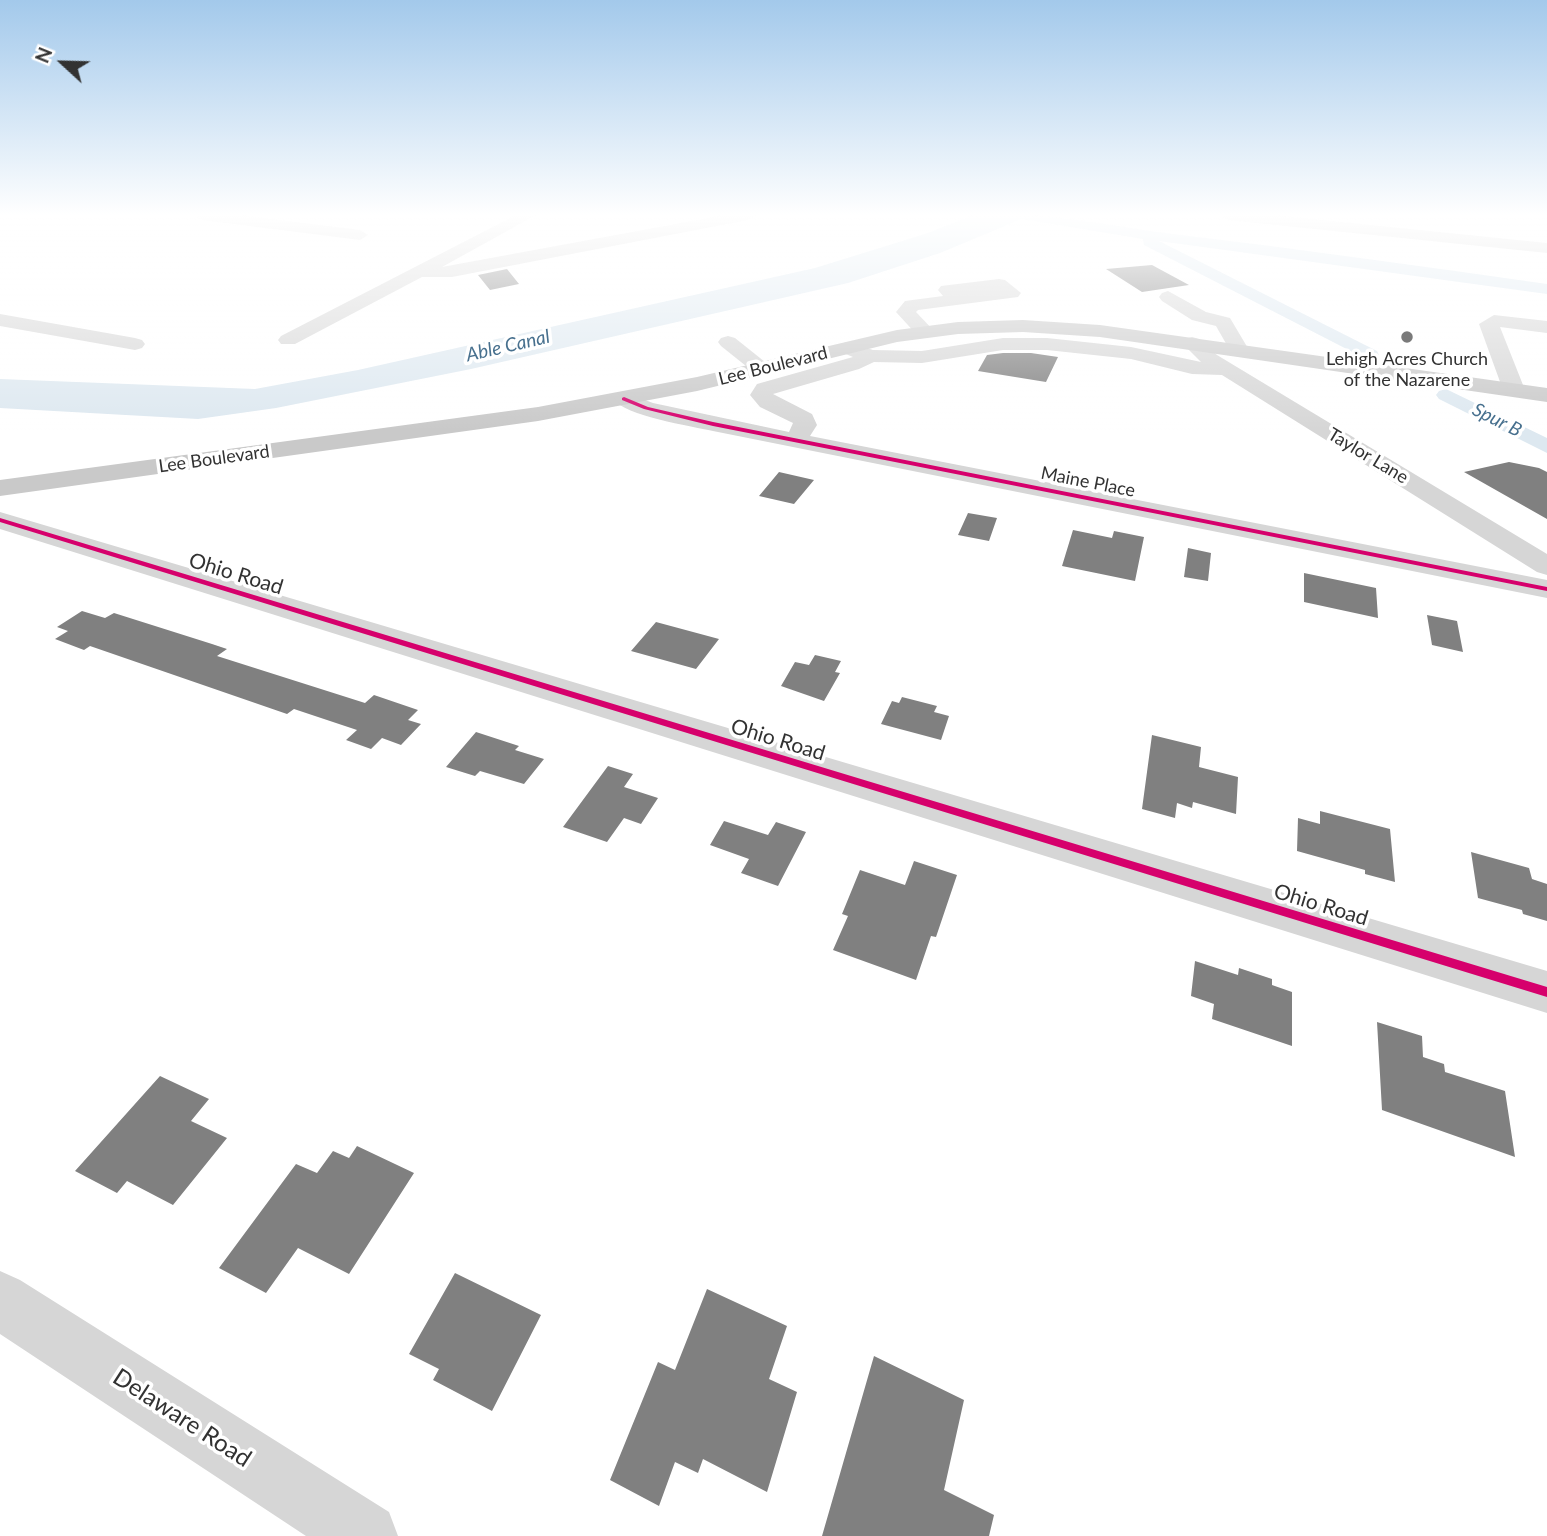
<!DOCTYPE html>
<html>
<head>
<meta charset="utf-8">
<style>
  body { margin:0 }
  #map { position:relative; width:1547px; height:1536px; overflow:hidden; background:#fff; font-family:Lato,sans-serif }
  canvas { display:block }
  .north { position:absolute; left:28px; top:28px; width:70px; height:70px; -webkit-text-stroke:5px #fff; paint-order:stroke; rotate:292deg; font-size:19px; font-weight:700; line-height:28px; text-align:center; color:#323232 }
  .north::after { content:''; display:block; margin:auto; width:24px; height:32px; background:#323232; clip-path:polygon(50% 0,100% 100%,50% 72%,0 100%) }
</style>
</head>
<body>
<div id="map">
<canvas width="1547" height="1536"></canvas>
<div class="north">N</div>
</div>
<script>
const c = document.querySelector('canvas').getContext('2d');
c.lineJoin = 'round';
function fillPath(path, color) {
  c.fillStyle = color;
  c.fill(path, 'evenodd');
}
function strokePath(path, color, width, dash) {
  c.strokeStyle = color;
  c.lineWidth = width;
  c.lineCap = dash ? 'butt' : 'round';
  c.setLineDash(dash || []);
  c.stroke(path);
}
function drawText(font, color, halo, rows, align = 'center') {
  c.font = font + ' Lato,sans-serif';
  c.lineWidth = 7;
  c.setLineDash([]);
  c.textBaseline = 'middle';
  c.strokeStyle = halo;
  c.fillStyle = color;
  for (const [text, x, y, turn = 0] of rows) {
    c.save();
    c.translate(x, y);
    c.rotate((+turn || 0) * Math.PI / 180);
    c.textAlign = isNaN(turn) ? turn : align;
    if (halo) c.strokeText(text, 0, 0);
    c.fillText(text, 0, 0);
    c.restore();
  }
}
fillPath(new Path2D(`
  M973,215h46l5,3 -84,35 -92,30 -377,86 -195,39 -78,11 -198,-11v-29l255,10 103,-19 457,-102 113,-35z`), '#dde8f0');
fillPath(new Path2D(`
  M1015,215c52,0 106,13 158,19 125,15 249,32 374,50v10l-388,-53 218,110 2,4 -2,4 -7,2 -226,-116 -1,-6 -121,-20z
  M1446,389l101,49v15l-108,-54 -3,-4 3,-4z`), '#dde8f0');
fillPath(new Path2D(`
  M1152,265l37,20 -47,7 -36,-23z
  M507,269l12,15 -29,6 -12,-15z
  M1003,353h28l27,4 -12,25 -68,-11 9,-16z
  M1509,462l30,6 8,4v47l-83,-47z
  M779,472l35,8 -20,24 -35,-8z
  M968,513l29,5 -8,23 -31,-6z
  M1073,530l39,8 2,-7 30,6 -9,44 -73,-15z
  M1188,548l23,5 -3,28 -24,-4z
  M1304,573l72,15 2,30 -74,-16z
  M82,611l23,7 9,-5 98,31 15,5 -10,7 148,47 9,-8 44,15 -10,10 13,4 -20,21 -19,-7 -11,11 -25,-9 11,-10 -63,-21 -7,5 -197,-68 -6,4 -29,-11 13,-8 -11,-4z
  M1427,615l30,6 6,31 -31,-7z
  M656,622l63,17 -23,30 -65,-18z
  M815,655l26,6 -6,11 5,1 -16,28 -43,-15 14,-24 14,3z
  M902,697l35,9 -3,6 15,4 -8,24 -60,-16 11,-23 7,2z
  M476,732l43,14 -4,4 29,9 -20,25 -44,-13 -5,5 -29,-9z
  M1152,735l49,12 -2,20 39,10 -2,37 -43,-12 -1,6 -15,-5 -2,15 -33,-9z
  M608,766l25,8 -9,13 34,11 -17,26 -17,-6 -17,24 -44,-15z
  M1320,811l70,18 5,53 -30,-8v-4l-68,-19 1,-33 22,6z
  M724,821l44,14 8,-13 30,10 -28,54 -37,-13 8,-14 -39,-14z
  M1471,852l58,16 3,11 15,5v37l-24,-7 -1,-4 -44,-12z
  M914,861l43,14 -21,62 -5,-1 -15,44 -83,-30 15,-34 -6,-2 18,-44 45,15z
  M1195,961l43,14 1,-7 33,11v6l20,7v54l-80,-27 2,-15 -23,-8z
  M1377,1022l45,14 1,21 21,7 1,8 60,19 10,66 -133,-47z
  M160,1076l49,23 -18,22 36,17 -54,67 -46,-24 -10,12 -42,-22z
  M357,1146l57,27 -65,101 -51,-26 -32,45 -47,-25 77,-104 21,9 16,-22 16,7z
  M455,1273l86,42 -49,96 -59,-31 6,-11 -30,-15z
  M707,1289l80,37 -18,53 28,13 -30,100 -64,-33 -5,14 -23,-11 -16,44 -49,-26 48,-118 17,8z
  M874,1356l90,44 -20,90 50,25 -5,21h-167z`), '#808080');
fillPath(new Path2D(`
  M194,215h45l121,15 8,5 -8,5 -158,-20z
  M516,215h20l-94,52 282,-52h32l-8,5 -296,57h-30l-127,67h-14l-3,-4 3,-4z
  M1220,215h53l274,28v10l-319,-33z
  M999,279l6,1 16,13 -3,4 -100,13 -2,2 19,20 -3,4h-14l-22,-24 9,-11 38,-5 -5,-6 3,-4z
  M1168,291l38,21 24,6 19,32 -3,4h-14l-16,-28 -24,-6 -30,-19 -3,-4 3,-4z
  M0,314l135,24 7,2 3,4 -3,4 -7,2 -135,-24z
  M1494,315l53,6v12l-47,-6 25,63 -3,5h-16l-3,-5 -24,-66z
  M728,336l7,2 35,28 4,4 -4,4h-14l-35,-28 -3,-4 3,-4z
  M1192,337l7,2 18,16 330,199v21l-10,-3 -315,-197 -30,-1 -61,-15 -84,-9h-44l-81,13 -48,-1 -15,7 -86,25 39,20 5,11 -7,11 737,144v18l-834,-167c-22,-5 -88,-15 -100,-32l3,-5 8,-2 29,11 136,29 4,-9 -33,-16 -10,-12 7,-11 96,-27 -12,-5 -3,-4 3,-4 7,-2 25,8 49,1 81,-13h44l84,9 70,15 -19,-19 3,-4z
  M0,512l1547,459v42l-1547,-484z
  M0,1271l20,9 369,232 9,24h-92l-306,-202z`), '#d6d6d6');
fillPath(new Path2D(`
  M1023,320l77,5 447,63v14l-447,-65 -77,-5 -65,2 -61,8 -200,49 -159,30 -538,75v-16l538,-73 159,-30 200,-47 61,-8z`), '#c9c9c9');
fillPath(new Path2D(`
  M624,397l24,10 65,15 834,165v4l-834,-165 -69,-17 -22,-9v-2z
  M0,518l1547,469v10l-1547,-475z`), '#d6006c');
const sky = c.createLinearGradient(0, 0, 0, 430);
sky.addColorStop(0, '#a3c9eb');
sky.addColorStop(0.5, '#fff');
sky.addColorStop(1, '#ffffff00');
c.fillStyle = sky;
c.fillRect(0, 0, 1547, 430);
for (const [x, y, r, color] of [
  [1407,337,7,"#7a7a7a"]
]) {
  const dot = new Path2D();
  dot.arc(x, y, r, 0, 2 * Math.PI);
  c.fillStyle = color;
  c.fill(dot);
  strokePath(dot, '#fff', 2.5);
}
drawText('18px', '#323232', '#fff', [
  ["Lehigh Acres Church",1407,359],
  ["of the Nazarene",1407,380]
]);
drawText('18px', '#323232', '#fff', [
  ["Lee Boulevard",773,366,-14],
  ["Taylor Lane",1368,456,31],
  ["Lee Boulevard",214,459,-8],
  ["Maine Place",1088,482,11]
]);
drawText('italic 19px', '#47708e', '#fff', [
  ["Able Canal",508,346,-13],
  ["Spur B",1497,420,27]
]);
drawText('21px', '#323232', '#fff', [
  ["Ohio Road",236,574,17],
  ["Ohio Road",778,740,17],
  ["Ohio Road",1321,905,17]
]);
drawText('24px', '#323232', '#fff', [
  ["Delaware Road",182,1418,33]
]);
</script>
</body>
</html>
